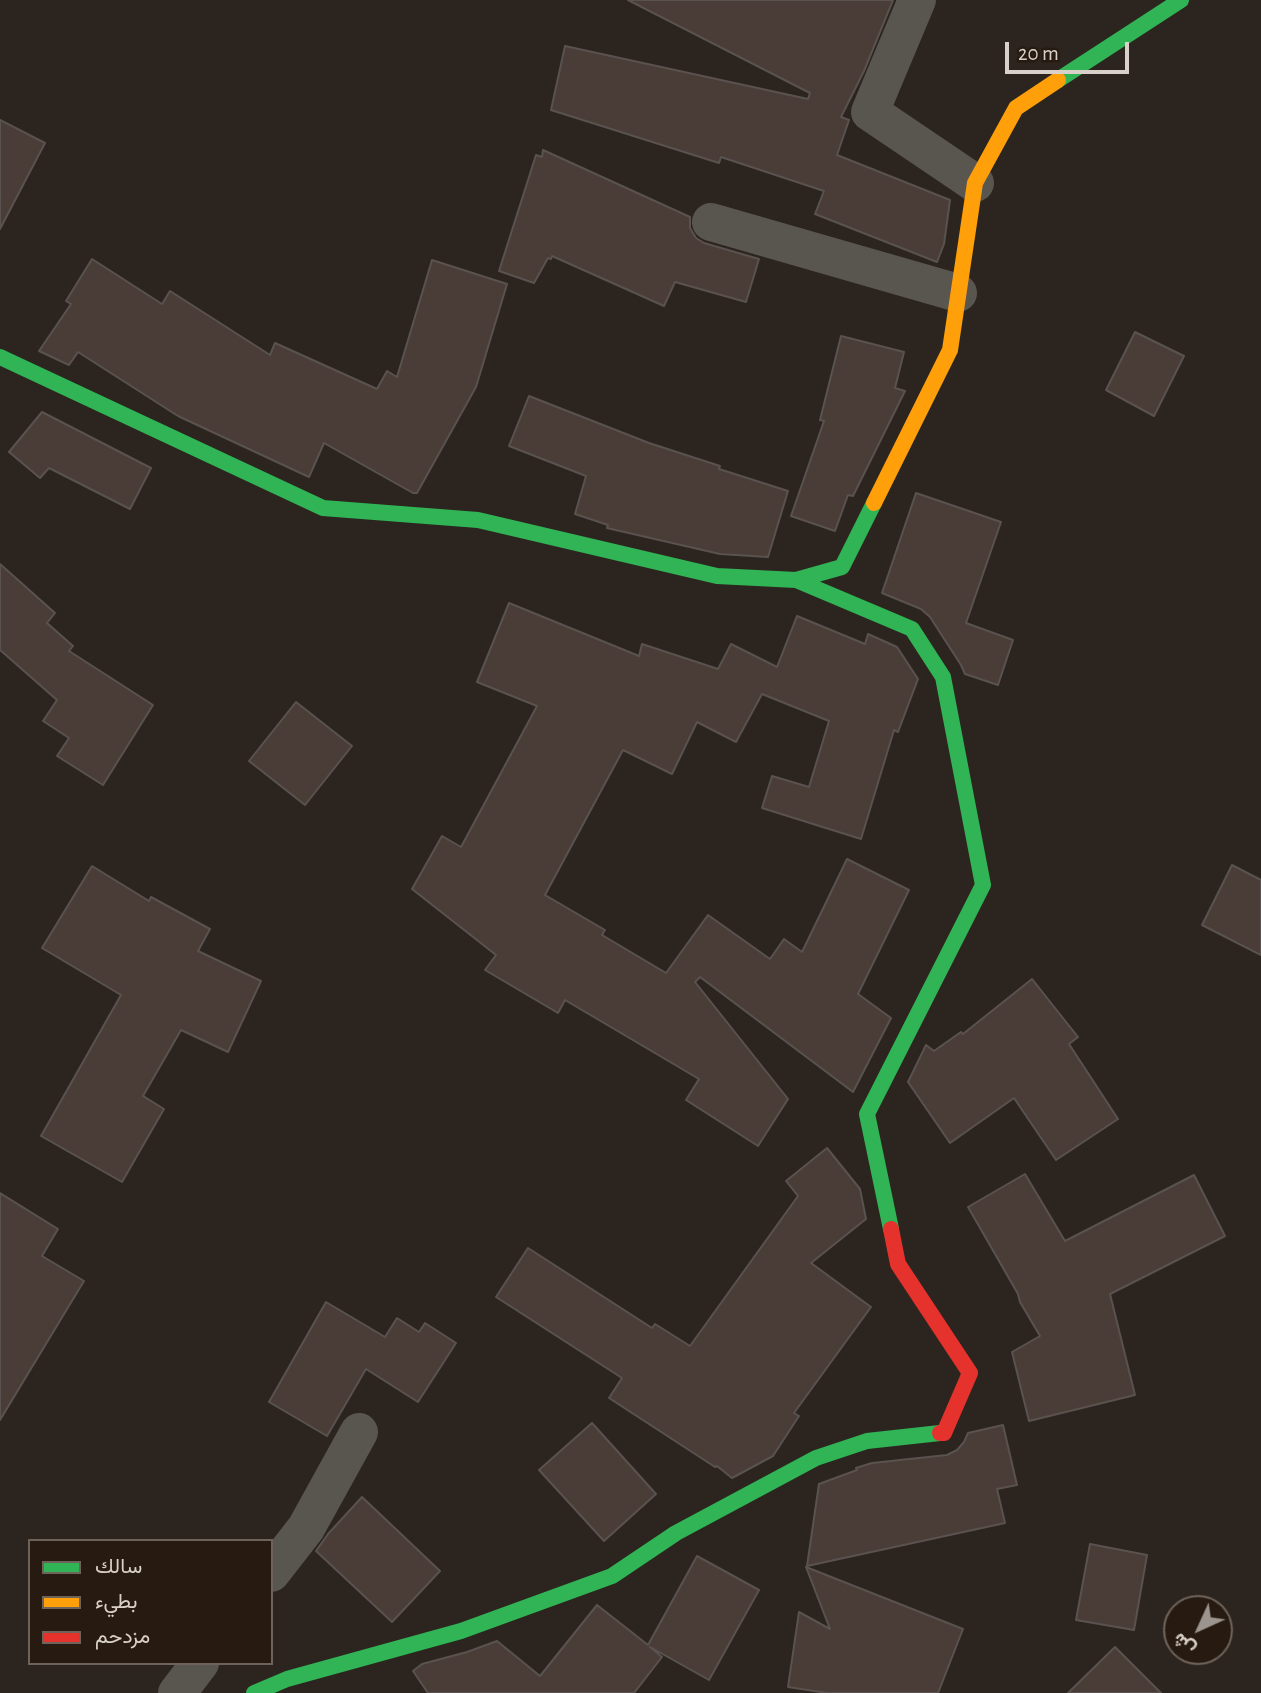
<!DOCTYPE html>
<html>
<head>
<meta charset="utf-8">
<style>
  body { margin:0 }
  #map { position:relative; width:1261px; height:1693px; overflow:hidden; background:#2c251f; font-family:"Alegreya Sans",Vazirmatn,sans-serif }
  canvas { display:block }
  .legend { position:absolute; left:28px; top:1539px; width:245px; height:126px; box-sizing:border-box; background:#271b11; border:2px solid #6e635b; margin:0; padding:9px 12px; list-style:none; font-size:21px; color:#d9d0c9 }
  .legend li { display:flex; align-items:center; gap:14px; height:35px }
  .legend b { width:35px; border:2px solid #6e635b }
  .north { position:absolute; left:1163px; top:1595px; width:70px; height:70px; box-sizing:border-box; background:#271b11; border:2px solid #6e635b; border-radius:50%; rotate:225deg; font-size:19px; font-weight:700; line-height:28px; text-align:center; color:#d9d0c9 }
  .north::after { content:''; display:block; margin:auto; width:24px; height:32px; background:#9c948e; clip-path:polygon(50% 0,100% 100%,50% 72%,0 100%) }
  .scale { position:absolute; left:1005px; top:42px; width:124px; height:32px; box-sizing:border-box; border:4px solid #d9d0c9; border-top:0; padding-left:9px; font-size:21px; line-height:24px; white-space:nowrap; color:#d9d0c9; -webkit-text-stroke:5px #271b11; paint-order:stroke }
</style>
</head>
<body>
<div id="map">
<canvas width="1261" height="1693"></canvas>
<ul class="legend">
<li><b style="height:9px;background:#30b455"></b>سالك</li>
<li><b style="height:9px;background:#ff9f0a"></b>بطيء</li>
<li><b style="height:9px;background:#e5322d"></b>مزدحم</li>
</ul>
<div class="north">ش</div>
<div class="scale">20 m</div>
</div>
<script>
const c = document.querySelector('canvas').getContext('2d');
c.lineJoin = 'round';
function fillPath(path, color) {
  c.fillStyle = color;
  c.fill(path, 'evenodd');
}
function strokePath(path, color, width, dash) {
  c.strokeStyle = color;
  c.lineWidth = width;
  c.lineCap = dash ? 'butt' : 'round';
  c.setLineDash(dash || []);
  c.stroke(path);
}
const building = new Path2D(`
  M628,0h265l-29,71 -23,46 8,3 -12,35 113,45 -6,44 -7,18 -122,-48 9,-23 -103,-34 -2,6 -168,-53 14,-64 243,53 2,-6z
  M0,120l45,23 -45,86z
  M543,150l147,67v11l6,10 8,5 55,16 -13,43 -71,-20 -11,24 -112,-50 -1,3 -3,-1 -14,25 -35,-12 37,-116 6,2z
  M92,259l70,45 8,-13 100,64 5,-12 102,46 10,-18 10,6 35,-117 75,24 -31,103 -59,106h-4l-89,-50 -15,34 -131,-61 -100,-64 -9,13 -30,-14 32,-47 -5,-3z
  M1135,332l49,24 -30,60 -48,-26z
  M841,336l63,16 -9,36 10,3 -52,105 -5,-1 -13,36 -44,-15 33,-95 -4,-1z
  M529,396l120,47 71,23 -1,3 69,22 -20,66 -48,-3 -113,-26 1,-3 -33,-11 11,-38 -77,-30z
  M42,412l109,56 -21,41 -81,-41 -9,10 -31,-26z
  M916,493l85,29 -35,101 47,17 -15,45 -33,-11 -4,-9 -31,-48 -9,-8 -39,-16z
  M0,564l55,49 -8,10 26,23 -4,5 84,54 -50,80 -46,-29 12,-18 -26,-17 14,-21 -57,-50z
  M509,603l130,53 3,-12 76,25 13,-25 46,23 20,-51 68,28 3,-10 29,13 21,32 -20,53 -4,-2 -33,109 -99,-31 10,-32 37,11 20,-66 -67,-27 -26,48 -39,-20 -25,52 -49,-24 -78,145 60,35 -3,5 64,38 42,-58 62,44 14,-20 18,13 45,-93 62,31 -51,104 33,24 -38,74 -153,-115 -5,5 93,117 -30,47 -72,-46 13,-21 -134,-79 -7,13 -73,-43 11,-15 -84,-66 30,-53 19,11 76,-141 -60,-24z
  M296,702l56,44 -47,59 -56,-44z
  M1232,865l29,15v75l-59,-30z
  M92,866l57,35 2,-4 59,32 -12,22 63,30 -33,71 -47,-22 -38,66 21,13 -42,73 -81,-46 80,-141 -79,-47z
  M1032,979l46,58 -9,7 49,75 -62,41 -42,-62 -64,45 -42,-61 18,-37 8,6 27,-19 2,2z
  M827,1148l33,41 6,30 -55,44 60,44 -77,106 5,3 -26,40 -41,22 -15,-12 -2,1 -106,-69 13,-20 -126,-81 32,-49 124,80 3,-4 35,22 108,-150 -12,-15z
  M1025,1174l40,67 129,-66 31,61 -115,58 25,101 -106,26 -17,-69 28,-16 -20,-34 -2,-8 -50,-87z
  M0,1193l58,36 -16,27 42,25 -84,139z
  M326,1302l59,35 12,-19 22,14 6,-9 31,20 -38,59 -52,-33 -39,67 -58,-34z
  M592,1423l64,71 -52,47 -65,-71z
  M1003,1425l14,60 -20,4 8,34 -198,43 12,-82 38,-14 -1,-2 16,-5 75,-8 10,-5 7,-8 4,-9z
  M362,1497l78,74 -48,51 -76,-71 12,-17z
  M1090,1544l57,11 -13,75 -58,-10z
  M697,1556l62,34 -50,90 -59,-33 12,10 -28,36h-206l-15,-22 9,-7 45,-12 30,-11 43,35 57,-71 51,40z
  M806,1567l157,62 -25,64h-111l-39,-6 11,-75 31,17z
  M1115,1647l46,46h-93z`);
fillPath(building, '#4a3d38');
strokePath(building, '#59524e', 2);
strokePath(new Path2D(`
  M917,0l-47,112 105,71
  M711,222l247,71
  M271,1573l35,-45 53,-96
  M177,1693l23,-30`), '#59554f', 38);
strokePath(new Path2D(`
  M1058,80l123,-80
  M0,357l323,151 155,12 239,56 79,4 46,-13 32,-64
  M796,580l116,49 31,48 40,208 -116,229 24,115
  M254,1693l33,-14 174,-48 151,-55 64,-43 140,-75 51,-17 73,-8`), '#30b455', 16);
strokePath(new Path2D(`
  M874,503l76,-153 25,-167 41,-75 42,-28`), '#ff9f0a', 16);
strokePath(new Path2D(`
  M891,1229l7,35 72,109 -26,60h-4`), '#e5322d', 16);
</script>
</body>
</html>
